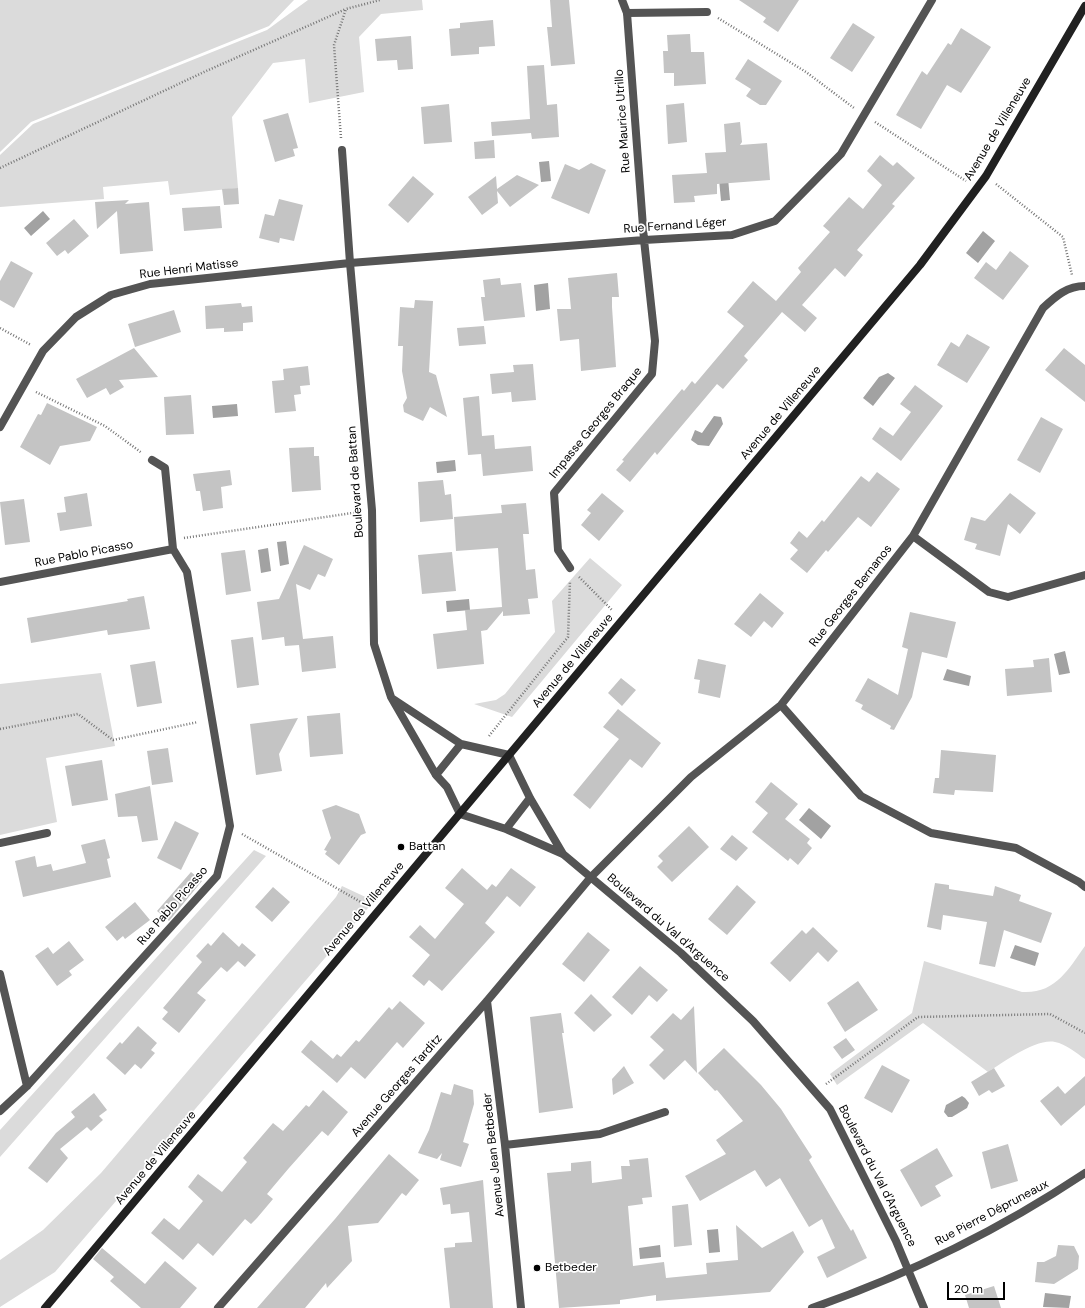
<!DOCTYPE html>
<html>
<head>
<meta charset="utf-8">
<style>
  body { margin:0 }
  #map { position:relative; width:1085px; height:1308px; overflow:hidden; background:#fff; font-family:"DM Sans",sans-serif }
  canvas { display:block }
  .scale { position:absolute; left:947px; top:1282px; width:58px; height:18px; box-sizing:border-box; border:2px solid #000; border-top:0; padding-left:5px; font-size:12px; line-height:14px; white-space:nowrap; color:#000; -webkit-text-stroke:3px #fff; paint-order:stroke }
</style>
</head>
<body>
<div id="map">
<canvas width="1085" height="1308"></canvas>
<div class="scale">20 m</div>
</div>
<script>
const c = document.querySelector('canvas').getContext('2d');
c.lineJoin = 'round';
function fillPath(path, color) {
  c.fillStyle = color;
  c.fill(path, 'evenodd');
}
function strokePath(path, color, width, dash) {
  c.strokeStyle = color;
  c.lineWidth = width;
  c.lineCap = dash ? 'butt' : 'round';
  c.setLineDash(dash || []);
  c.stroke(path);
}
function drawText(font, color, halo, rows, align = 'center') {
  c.font = font + ' "DM Sans",sans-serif';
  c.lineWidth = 3.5;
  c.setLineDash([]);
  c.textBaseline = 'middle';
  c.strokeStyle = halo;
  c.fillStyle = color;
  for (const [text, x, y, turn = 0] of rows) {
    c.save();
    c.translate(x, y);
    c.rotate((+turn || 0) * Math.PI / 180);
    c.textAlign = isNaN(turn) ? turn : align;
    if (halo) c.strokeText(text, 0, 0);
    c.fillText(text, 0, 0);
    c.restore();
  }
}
fillPath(new Path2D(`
  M0,0h294l-25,26 -238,96 -31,30z
  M308,0h114l1,10 -42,4 -22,23 5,55 -55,11 -4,-44 -32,4 -41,54 6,71 -68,7 -2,-14 -65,6 1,12 -104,8v-52l33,-31 234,-94z
  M590,558l32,27 -110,132 -38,-13 22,-4 9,-6 50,-62 -3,-31z
  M101,673l14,73 -69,12 11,64 -57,13v-151z
  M254,850l12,6 -266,301v-27z
  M342,886l32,15 -319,371 -55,35v-47l43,-30 58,-57 235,-276z
  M1085,946v113c-9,-6 -19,-15 -30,-17 -19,-4 -51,20 -67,30l-65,-49 -86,62 -7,-11 82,-61 12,-52 98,31c33,2 46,-22 63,-46z`), '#dbdbdb');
fillPath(new Path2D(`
  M549,161l2,20 -10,1 -2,-20z
  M728,178l2,22 -9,1 -2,-22z
  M43,211l7,8 -19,17 -7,-8z
  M983,231l12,10 -17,22 -12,-10z
  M548,283l2,26 -14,2 -2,-26z
  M888,373l7,5 -22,28 -10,-8 16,-21z
  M237,404l1,12 -25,2 -1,-12z
  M714,416l7,1 2,7 -14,22 -11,-1 -7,-5 4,-10 7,3z
  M455,460l1,11 -19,2 -1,-11z
  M286,541l3,23 -9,2 -3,-24z
  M268,548l3,23 -10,2 -3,-23z
  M469,599l1,11 -23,2 -1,-11z
  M1065,651l5,22 -11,2 -5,-21z
  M947,669l24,7 -2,10 -26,-6z
  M809,808l22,18 -10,13 -22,-19z
  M1015,945l24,8 -4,13 -25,-8z
  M962,1096l3,2 4,5 -2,5 -15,9h-4l-4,-5 2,-7z
  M718,1229l2,23 -11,1 -2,-23z
  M660,1245l1,12 -21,2 -1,-11z
  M1045,1293l26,3 -2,12 -26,-1z`), '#a2a2a2');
fillPath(new Path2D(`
  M550,0h19l6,64 -24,2 -4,-39h5z
  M739,0h60l-21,32 -15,-10 3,-4z
  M493,20l2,26 -16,1v7l-28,2 -2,-27 11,-1v-5z
  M853,23l22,14 -23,35 -22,-14z
  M961,28l30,19 -30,46 -14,-8 -26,44 -25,-14 26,-44 5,4 21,-32 3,2z
  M690,34l1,18h13l2,32 -32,2v-13h-10l-1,-22h5l-1,-16z
  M411,36l2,33 -15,1 -1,-10 -20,1 -2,-22z
  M748,59l34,22 -16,24h-6l-14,-9 5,-7 -16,-10z
  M544,65l3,40 10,-1 2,33 -27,2 -1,-6 -39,3 -1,-14 39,-3 -3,-53z
  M684,103l3,39 -19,2 -2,-39z
  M449,104l3,38 -28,2 -3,-37z
  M288,113l10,35 -5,1 2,7 -20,6 -12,-42z
  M740,122l2,20 -2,3 27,-2 3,37 -53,4v10l-23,2 1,6 -21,1 -2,-28 35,-2 -2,-20 21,-1 -2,-28z
  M494,140l1,18 -20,1 -1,-17z
  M880,155l13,11 4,-4 18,16 -23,26 3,2 -38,44 6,5 -18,22 -10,-9 -33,37 15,13 -12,14 -23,-20 -38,44 4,4 -25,29 -6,-5 -60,71 -2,-3 -25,30 -14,-12 8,-9 -2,-1 60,-71 2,2 8,-10 3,3 49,-58 -17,-14 26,-31 23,20 25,-29 -3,-4 32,-36 -7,-6 26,-29 14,12 19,-24 -15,-14z
  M591,163l15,7 -17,44 -38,-16 14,-34 14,6z
  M517,175l22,10 -29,22 -13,-16 1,12 -16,12 -14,-18 28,-21 1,13z
  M413,176l21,18 -26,29 -20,-18z
  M238,188l1,16 -15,1 -2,-16z
  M279,199l24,6 -9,36 -14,-3 -1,5 -20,-5 6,-24 9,2z
  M129,200l-4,4 24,-2 4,49 -33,3 -3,-43 -20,18 -2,-27z
  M220,206l2,22 -38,3 -2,-23z
  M74,219l15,17 -21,18 -3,-4 -8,6 -11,-13z
  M1010,251l19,15 -26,34 -29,-22 12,-16 10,8z
  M11,261l22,12 -19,35 -14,-8v-19z
  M617,273l2,24h-7v10l4,60 -35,4 -2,-32 -19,2 -3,-32h14l-3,-31z
  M500,278l1,7 20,-2 4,34 -41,4 -3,-24h4l-2,-17z
  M415,300l18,1 -4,71 7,3 11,42 -17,-10 -7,14 -19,-9 -1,-7 4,-7 -5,-27 1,-25h-5l2,-39 14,1z
  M241,303l1,4 10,-1 1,16 -10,1v8l-19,1v-4l-18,1 -1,-23z
  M174,310l7,22 -46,15 -7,-23z
  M484,326l2,18 -27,2 -2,-18z
  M967,334l23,13 -23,36 -30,-18 14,-23 8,5z
  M134,348l24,29 -39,3 5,7 -14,8 -4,-7 -19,10 -11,-19z
  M1064,348l21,17v37l-40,-32z
  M533,364l3,36 -24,2 -1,-10 -19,2 -2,-20 24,-2 -1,-7z
  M308,366l2,19 -10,1 1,8 -7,1 2,16 -21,2 -3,-32 12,-1 -1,-11z
  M915,385l28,21 -42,55 -29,-22 8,-12 13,9 18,-24 -11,-8z
  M191,395l3,39 -28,1 -2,-38z
  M479,396l3,40 12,-1 1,14 36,-3 2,25 -50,5 -2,-22 -13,1 -5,-57z
  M47,403l50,24 -7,14 -30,5 -10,19 -30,-18 18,-33 3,1z
  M1041,417l22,12 -23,44 -23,-13z
  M314,447v9h5l2,34 -29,2 -3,-44z
  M230,470l2,15 -11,2 2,21 -20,3 -3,-20h-4l-3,-17z
  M877,472l23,17 -29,38 -13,-10 -30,35 -2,-2 -19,23 -17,-14 8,-9 -8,-7 9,-12 8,7 15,-18 2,2 37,-46 8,6z
  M443,480l2,15 6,-1 2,25 -33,3 -2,-40z
  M87,493l5,33 -32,5 -3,-18 9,-1 -2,-15z
  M602,493l22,18 -25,30 -18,-16 10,-12 -4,-3z
  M1010,493l26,20 -16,21 -12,-10 -8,32 -25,-7 2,-5 -13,-4 7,-23 14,4z
  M24,499l6,43 -25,3 -5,-43z
  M526,503l3,31h-6l3,36 9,-1 3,29 -10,1 2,15 -27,2v-5l-16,19 -6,1 3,33 -47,5 -4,-35 34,-4 -2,-20 37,-3 -4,-59 -42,3 -2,-34 48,-4 -1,-8z
  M304,545l29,14 -8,18 -7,-3 -8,16 -14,-6 7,55 30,-3 3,32 -34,4 -3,-27 -14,1 -1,-9 -22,3 -5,-38 22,-3z
  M245,550l6,41 -25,4 -5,-42z
  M452,552l4,39 -34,3 -4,-39z
  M760,593l24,20 -12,15 -8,-7 -13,16 -17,-13z
  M144,596l6,33 -42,6 -1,-5 -76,13 -4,-25 101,-17 -1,-2z
  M910,612l46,10 -9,36 -25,-6 -10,45 -18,33 -4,-1 1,-3 -30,-17 2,-4 -8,-4 13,-23 30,17 10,-46 -6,-2z
  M253,637l6,48 -22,3 -6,-48z
  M1049,658l3,34 -45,4 -2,-27 29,-2 -1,-7z
  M698,659l28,6 -6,33 -22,-5 2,-13 -6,-1z
  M155,661l7,42 -25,4 -7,-42z
  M621,678l15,12 -14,16 -14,-13z
  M618,709l43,34 -19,25 -12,-9 -40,50 -17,-14 46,-56 -16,-12z
  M340,713l3,41 -33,3 -3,-41z
  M298,718l-19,36 3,17 -26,4 -6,-51z
  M168,748l5,34 -21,3 -5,-34z
  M941,750l55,5 -3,37 -38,-2 -1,5 -21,-2 2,-15h4z
  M102,760l6,40 -36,6 -7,-40z
  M771,782l27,22 -13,15 25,20 -3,4 5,5 -14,17 -8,-7 -2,3 -36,-29 16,-19 -13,-11z
  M150,786l8,54 -16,2 -5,-26 -19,1 -3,-23z
  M336,805l23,9 7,19 -5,2 -22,30 -14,-11 2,-3 -3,-1 7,-12 -9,-28z
  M175,821l24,12 -18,37 -24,-12z
  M689,826l20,21 -37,35 -15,-15 6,-6 -5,-5z
  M732,835l16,13 -12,13 -16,-12z
  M105,839l5,19 -3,1 4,18 -88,20 -8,-36 20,-5 2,11 14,-3 2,7 33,-8 -5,-18z
  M462,868l25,22 5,-6 4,3 15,-19 25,19 -16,20 -13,-11 -22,27 10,9 -53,59 -13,-11 -5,6 -12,-10 18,-21 -21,-18 11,-12 15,14 29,-35 -19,-16z
  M191,872l11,9 -33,40 -12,-10z
  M935,883l14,2v4l44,7 2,-10 26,9 -2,6 33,12 -11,30 -37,-13 -9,37 -16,-3 8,-42 -44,-7 -2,15 -14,-3z
  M737,885l19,17 -29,33 -19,-16z
  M273,887l17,15 -18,20 -17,-15z
  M135,902l15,18 -25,19 -2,-3 -6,5 -12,-14z
  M813,927l25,24 -10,11 -10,-10 -28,30 -20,-19 32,-33 4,4z
  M223,932l16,15 3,-4 14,12 -11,12 -7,-6 -11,11 -6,-5 -24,26 9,7 -27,33 -17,-14 6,-7 -5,-4 39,-46 -6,-6 12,-13 3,3z
  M588,932l22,18 -26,32 -22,-18z
  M69,941l15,19 -15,11 3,4 -15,11 -22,-30 13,-9 5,7z
  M640,966l28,24 -11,12 -8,-7 -17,20 -20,-18z
  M858,981l20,29 -33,22 -18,-29z
  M591,994l21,21 -18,17 -20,-19z
  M400,1001l25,22 -22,25 -6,-6 -32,37 -14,-12 -14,16 -36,-31 10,-12 22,19 4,-5 4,3 15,-17 3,2 30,-35 3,3z
  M694,1006l3,67 -12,-13 -21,20 -15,-15 15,-15 -14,-13 23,-24 8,7z
  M561,1013l3,20h-2l11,75 -34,5 -9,-96z
  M138,1026l19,17 -6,7 4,3 -14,16 -6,-5 -10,11 -19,-17 14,-16 2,2z
  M846,1038l9,12 -13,9 -9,-12z
  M724,1048l37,37 20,24 31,48 -3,3 42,71 2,-2 14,29 -40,20 -10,-21 18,-9 -13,-29 -13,8 -29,-49 -14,9 -11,-17 -55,31 -15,-25 41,-22 -10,-14 27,-19 -26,-31 -2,1 -17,-18z
  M882,1065l28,15 -18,33 -28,-15z
  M624,1066l10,17 -21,12 -1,-16z
  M994,1068l11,18 -13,7 -3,-3 -10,6 -8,-14z
  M1085,1076v29l-24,21 -21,-25 18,-15 7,8z
  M454,1084l19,6 1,14 -11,38 6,2 -8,23 -21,-7 2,-7 -5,6 -19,-6 11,-23 12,-38 10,3z
  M323,1090l25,22 -20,24 -6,-5 -33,37 -22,26 6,5 -16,19 -6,6 -6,-5 -32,37 -15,-13 -15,17 -32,-27 13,-15 15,12 24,-29 -15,-14 10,-13 24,18 25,-30 -4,-4 30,-35 10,8 23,-26 3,2z
  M94,1093l13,17 -8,6 4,4 -12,11 -4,-4 -27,22 8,9 -21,25 -19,-15 28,-35 19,-16 -4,-5z
  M1008,1144l10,37 -27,8 -9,-37z
  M937,1148l16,28 -18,10 6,10 -20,11 -21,-37z
  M389,1154l30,26 -13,16 -4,-3 -24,30 -30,3 4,35 -25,27 -1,-5 -21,25h-48l78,-89z
  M648,1158l4,39 -10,1 1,6 -15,2 5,60 31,-4 2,16 41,-4 -1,-11 32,-3 -2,-35 26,23 31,-17 11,21 -34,40 -114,9v-6l-36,5v4l-61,4 -12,-135 24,-2v-8l20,-2 1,22 30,-4 -1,-13h9l-1,-6z
  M483,1180l10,128h-43l-6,-60 11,-1v-4l17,-1 -3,-30 -18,2 -1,-10 -7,1 -3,-17z
  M688,1204l4,41 -18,2 -2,-41z
  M1058,1245l16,1 5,10 -1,13 -24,15 -19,-2 2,-20h7l12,-6z
  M102,1248l43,36 20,-23 32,27 -17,20h-39l-31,-27 4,-4 -21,-18z
  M994,1286l7,22h-32l-4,-13z`), '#c4c4c4');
strokePath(new Path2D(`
  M718,18l88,54 48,36
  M875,122l91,59
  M341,138l-7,-93 12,-36 34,-9
  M0,168l204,-96 142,-63
  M996,184l67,53 9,38
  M0,328l31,17
  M36,392l69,34 37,27
  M184,538l175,-26
  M579,577l33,33
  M0,729l78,-15 35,26 85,-18
  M489,736l79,-99 2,-56
  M242,834l124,71
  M826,1084l92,-67 132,-3 35,19`), '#767676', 2.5, [1, 2]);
strokePath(new Path2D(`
  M627,13l80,-1`), '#545454', 8);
strokePath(new Path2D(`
  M342,150l8,113 22,247 2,134 17,53 45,78 11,12 13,27 46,15 57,25 118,99 72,68 77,88 66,132 28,67
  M0,427l43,-76 33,-34 35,-22 39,-11 200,-21 294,-23 88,-5 43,-14 66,-67 91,-154
  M152,460l13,8 8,81
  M913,536l76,56 19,5 77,-22
  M570,568l-12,-18 -4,-57 98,-119 3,-33 -11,-101 -17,-227 -5,-13
  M0,582l173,-33 14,23 43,254 -13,50 -190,210 -27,25
  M393,699l68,45 48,11 21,43 33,56
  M781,705l80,91 70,37 85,15 63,34 6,5
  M436,775l25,-31
  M506,829l24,-31
  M0,843l47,-10
  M0,974l27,112
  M487,1001l18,144 16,163
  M505,1145l95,-11 65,-22
  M218,1308l269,-307 104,-124 100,-100 90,-72 132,-169 130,-228c13,-12 24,-22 42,-22
  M812,1308c95,-33 189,-79 273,-135`), '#545454', 8);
strokePath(new Path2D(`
  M45,1308l875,-1043 66,-89 99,-170`), '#212121', 8);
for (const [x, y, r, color] of [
  [401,847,4,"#000"],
  [537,1268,4,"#000"]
]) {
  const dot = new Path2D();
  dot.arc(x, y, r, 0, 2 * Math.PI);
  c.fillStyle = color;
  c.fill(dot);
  strokePath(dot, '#fff', 1.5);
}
drawText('12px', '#000', '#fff', [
  ["Rue Maurice Utrillo",623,121,-94],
  ["Avenue de Villeneuve",998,129,-59],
  ["Rue Fernand Léger",675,226,-4],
  ["Rue Henri Matisse",189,269,-7],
  ["Avenue de Villeneuve",781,413,-50],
  ["Impasse Georges Braque",596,423,-51],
  ["Boulevard de Battan",356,482,-94],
  ["Rue Pablo Picasso",84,554,-11],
  ["Rue Georges Bernanos",851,596,-52],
  ["Avenue de Villeneuve",573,661,-50],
  ["Rue Pablo Picasso",173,906,-49],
  ["Avenue de Villeneuve",364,909,-50],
  ["Boulevard du Val d'Arguence",668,928,41],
  ["Avenue Georges Tarditz",397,1086,-49],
  ["Avenue Jean Betbeder",494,1155,-96],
  ["Avenue de Villeneuve",156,1158,-50],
  ["Boulevard du Val d'Arguence",877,1176,63],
  ["Rue Pierre Dépruneaux",992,1213,-28]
]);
drawText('12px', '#000', '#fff', [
  ["Battan",409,847],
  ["Betbeder",545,1268]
], 'left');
</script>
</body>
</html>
